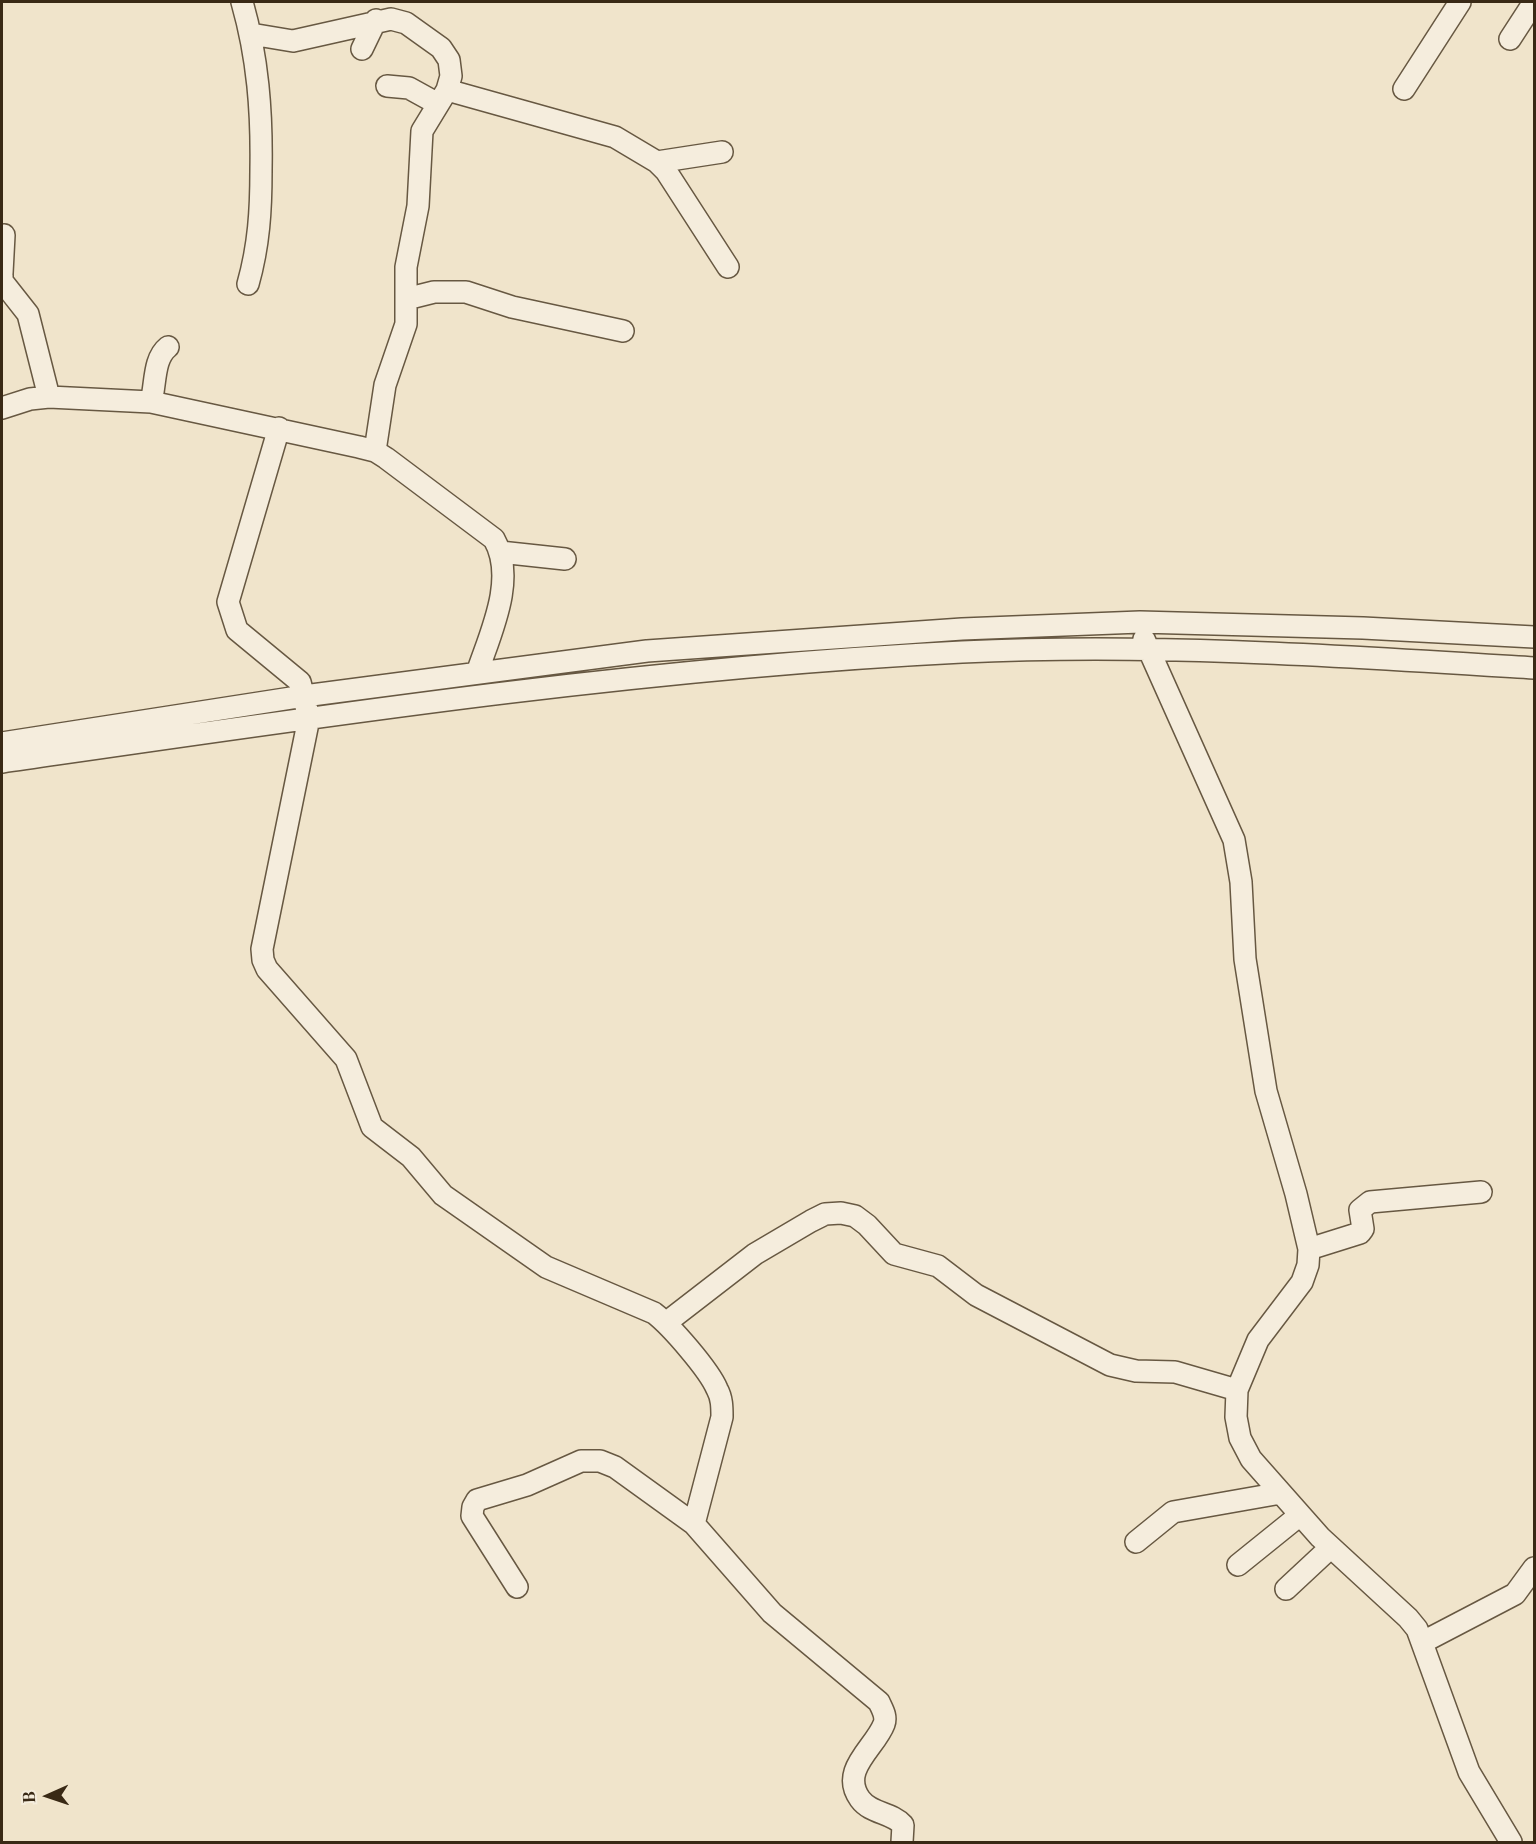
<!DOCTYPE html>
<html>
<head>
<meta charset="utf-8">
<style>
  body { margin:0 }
  #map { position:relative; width:1536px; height:1844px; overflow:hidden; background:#f0e4cb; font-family:"Libre Bodoni",serif }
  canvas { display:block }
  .frame { position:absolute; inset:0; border:3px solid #392915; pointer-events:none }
  .north { position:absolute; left:18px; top:1766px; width:60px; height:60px; -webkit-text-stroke:4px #f5eddd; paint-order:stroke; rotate:267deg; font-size:16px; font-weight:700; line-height:24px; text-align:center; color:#392915 }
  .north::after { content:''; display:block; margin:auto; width:21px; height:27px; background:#392915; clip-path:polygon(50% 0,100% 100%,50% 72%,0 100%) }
</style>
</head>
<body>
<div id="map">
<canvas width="1536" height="1844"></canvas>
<div class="frame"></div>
<div class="north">B</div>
</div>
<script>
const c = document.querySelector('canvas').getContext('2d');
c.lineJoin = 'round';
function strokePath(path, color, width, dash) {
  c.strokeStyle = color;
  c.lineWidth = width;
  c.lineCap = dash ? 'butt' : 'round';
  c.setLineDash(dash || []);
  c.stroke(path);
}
const minor = new Path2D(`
  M242,2c16,56 20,110 19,168 0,40 -2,75 -13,114
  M251,34l42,7 98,-22 15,4 35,25 8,12 2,16 -4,14 -25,41 -4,75 -12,61v57l-21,61 -10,66
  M1510,39l24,-37
  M362,49l14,-29
  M387,86l22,2 29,16
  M1404,89l56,-87
  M447,90l168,47 42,25 9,9 62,96
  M657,162l65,-10
  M2,273l2,-38
  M2,275v6l26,33 21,83
  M406,299l28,-7h32l46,15 111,24
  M151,402c5,-18 2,-43 17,-55
  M2,408l28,-9 19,-2 102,5 208,45 16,4 11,7 108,81c23,40 -4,95 -17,134
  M279,428l-51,174 9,28 63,52 9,36 -47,231 1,11 4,9 79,90 26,68 39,30 32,38 103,72 108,46c17,13 55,57 63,76 5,9 5,18 5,28l-28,107
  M500,552l65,7
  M1144,639l90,201 7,42 4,77 21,132 30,103 13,55 -1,16 -6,17 -44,58 -21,50 -1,27 4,21 11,21 69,78 88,81 9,11 52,143 42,70
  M2,743l302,-47 343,-45 315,-22 178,-7 223,6 171,9
  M2,762c319,-46 638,-94 960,-110 191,-9 382,4 572,16
  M1309,1249l51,-16 3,-4 -3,-19 10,-8 111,-10
  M667,1322l88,-68 56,-33 14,-7 16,-1 14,3 12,9 27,29 44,12 38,29 134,70 26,6 39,1 62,18
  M1136,1542l37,-30 108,-19
  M1238,1565l62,-50
  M517,1587l-45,-71 1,-9 4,-7 50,-15 54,-24h19l15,6 79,57 78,89 107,89c3,7 8,14 5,22 -9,24 -45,46 -24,75 11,15 31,13 43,26l-1,17
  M1286,1589l44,-41
  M1423,1642l92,-48 19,-26`);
strokePath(minor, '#675842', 24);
strokePath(minor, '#f5eddd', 21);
</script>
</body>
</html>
